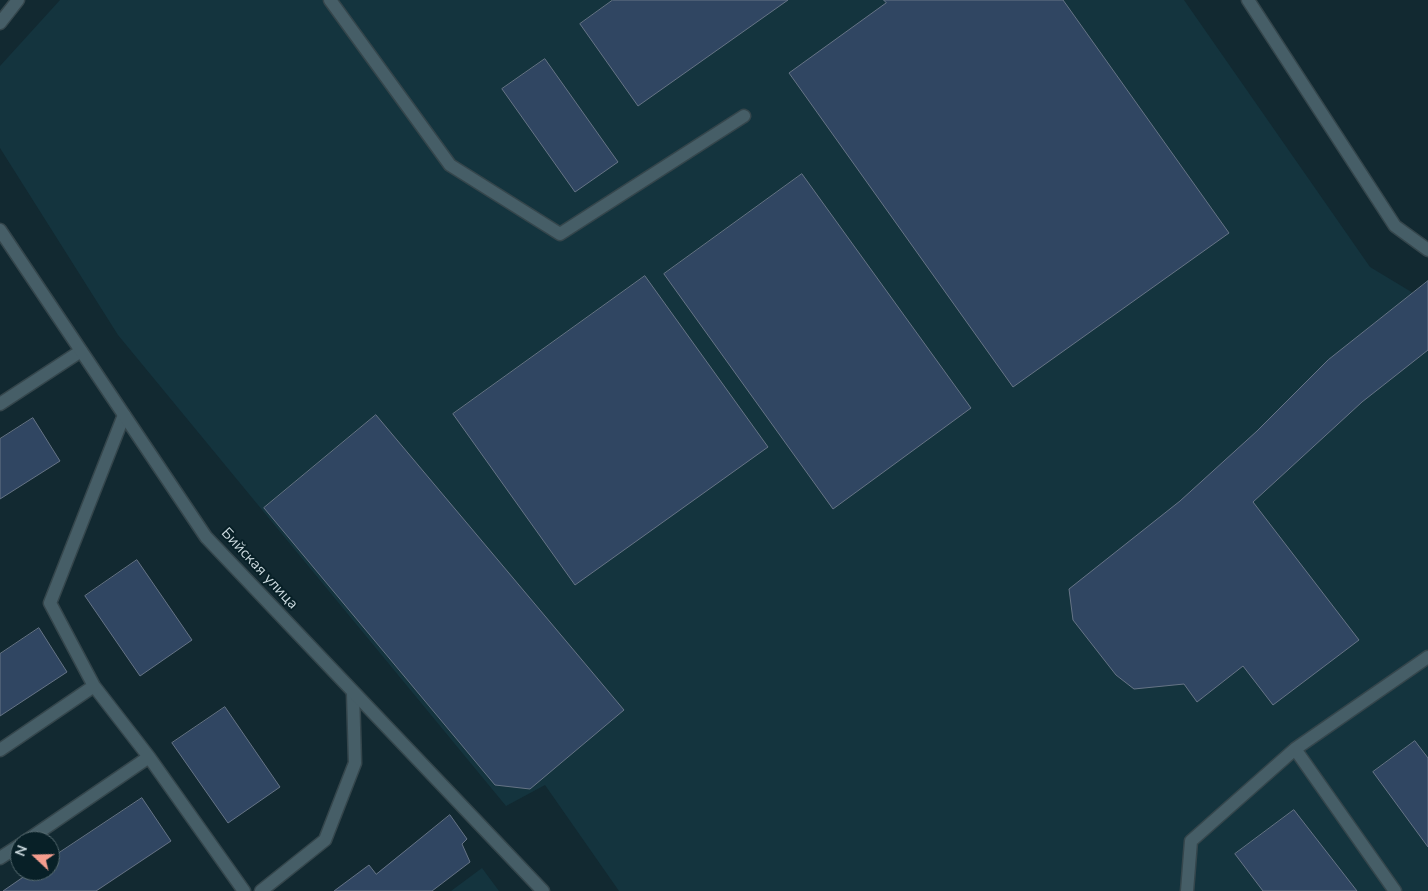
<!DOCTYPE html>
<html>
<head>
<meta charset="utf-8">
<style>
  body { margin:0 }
  #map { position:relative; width:1428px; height:891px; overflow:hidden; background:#122931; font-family:"Nunito Sans",sans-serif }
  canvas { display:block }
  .north { position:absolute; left:10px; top:831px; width:50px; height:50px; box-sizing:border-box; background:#082027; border:1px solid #566a70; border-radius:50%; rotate:291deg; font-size:14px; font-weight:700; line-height:20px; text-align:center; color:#cbd9de }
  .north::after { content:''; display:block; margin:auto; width:18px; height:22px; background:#f59d8e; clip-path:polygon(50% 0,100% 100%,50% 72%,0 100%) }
</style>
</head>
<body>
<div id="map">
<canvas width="1428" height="891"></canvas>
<div class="north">N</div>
</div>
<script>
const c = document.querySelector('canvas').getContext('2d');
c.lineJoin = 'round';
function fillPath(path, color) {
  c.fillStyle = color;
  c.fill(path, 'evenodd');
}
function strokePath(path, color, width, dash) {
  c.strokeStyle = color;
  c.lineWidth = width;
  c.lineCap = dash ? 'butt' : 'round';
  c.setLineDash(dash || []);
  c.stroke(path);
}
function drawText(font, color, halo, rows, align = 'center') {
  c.font = font + ' "Nunito Sans",sans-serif';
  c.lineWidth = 4;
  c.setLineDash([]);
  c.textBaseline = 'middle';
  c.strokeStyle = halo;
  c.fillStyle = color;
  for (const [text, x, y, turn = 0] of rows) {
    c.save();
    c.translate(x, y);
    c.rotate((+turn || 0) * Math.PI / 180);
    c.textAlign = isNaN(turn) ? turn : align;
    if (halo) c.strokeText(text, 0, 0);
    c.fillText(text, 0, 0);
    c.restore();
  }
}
fillPath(new Path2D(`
  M60,0h1124l186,267 58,35v589h-809l-74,-106 -39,21 -388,-471 -118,-187v-82z
  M482,868l17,23h-48z`), '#14343e');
const building = new Path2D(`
  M613,0h175l-150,106 -58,-82z
  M884,0h179l166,233 -216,154 -224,-314 97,-70z
  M545,59l73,103 -43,30 -73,-103z
  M802,174l169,234 -138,101 -169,-235z
  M645,276l123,171 -193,138 -122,-171z
  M1428,281v69l-66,52 -109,100 106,138 -86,65 -30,-39 -46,36 -13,-18 -50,5 -18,-14 -43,-55 -4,-31 111,-88 77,-70 71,-71z
  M376,415l248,295 -94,79 -35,-4 -231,-277z
  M33,418l27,43 -60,38v-60z
  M137,560l55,80 -52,36 -55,-80z
  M39,628l28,44 -67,44v-62z
  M225,707l55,80 -52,36 -56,-80z
  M1415,741l13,17v89l-55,-75z
  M142,798l29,43 -75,50h-93l29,-20h18v-12z
  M1294,810l63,81h-94l-28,-37z
  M450,815l17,24 -5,5 8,18 -38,29h-98l35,-26 7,9z`);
fillPath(building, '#304662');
strokePath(building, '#667486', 1);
const service = new Path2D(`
  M124,415l-74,188 44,83 55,71 95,134
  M0,750l94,-64
  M26,841l123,-84
  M0,858l20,-13`);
const minor = new Path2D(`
  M330,0l120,165 110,69 184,-118
  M1248,0l147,226 33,24
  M0,404l81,-53
  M1295,749l100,142
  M261,891l64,-51 30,-77 -2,-70
  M1187,891l4,-50 104,-92 133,-92`);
const tertiary = new Path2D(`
  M0,23l18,-23
  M0,230l206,307 337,354`);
strokePath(service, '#35464c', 15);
strokePath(minor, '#35464c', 15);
strokePath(tertiary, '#35464c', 15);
strokePath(service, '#465e67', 12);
strokePath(minor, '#465e67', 12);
strokePath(tertiary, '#465e67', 12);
drawText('15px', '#cbd9de', '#082027', [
  ["Бийская улица",259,569,47]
]);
</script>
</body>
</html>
